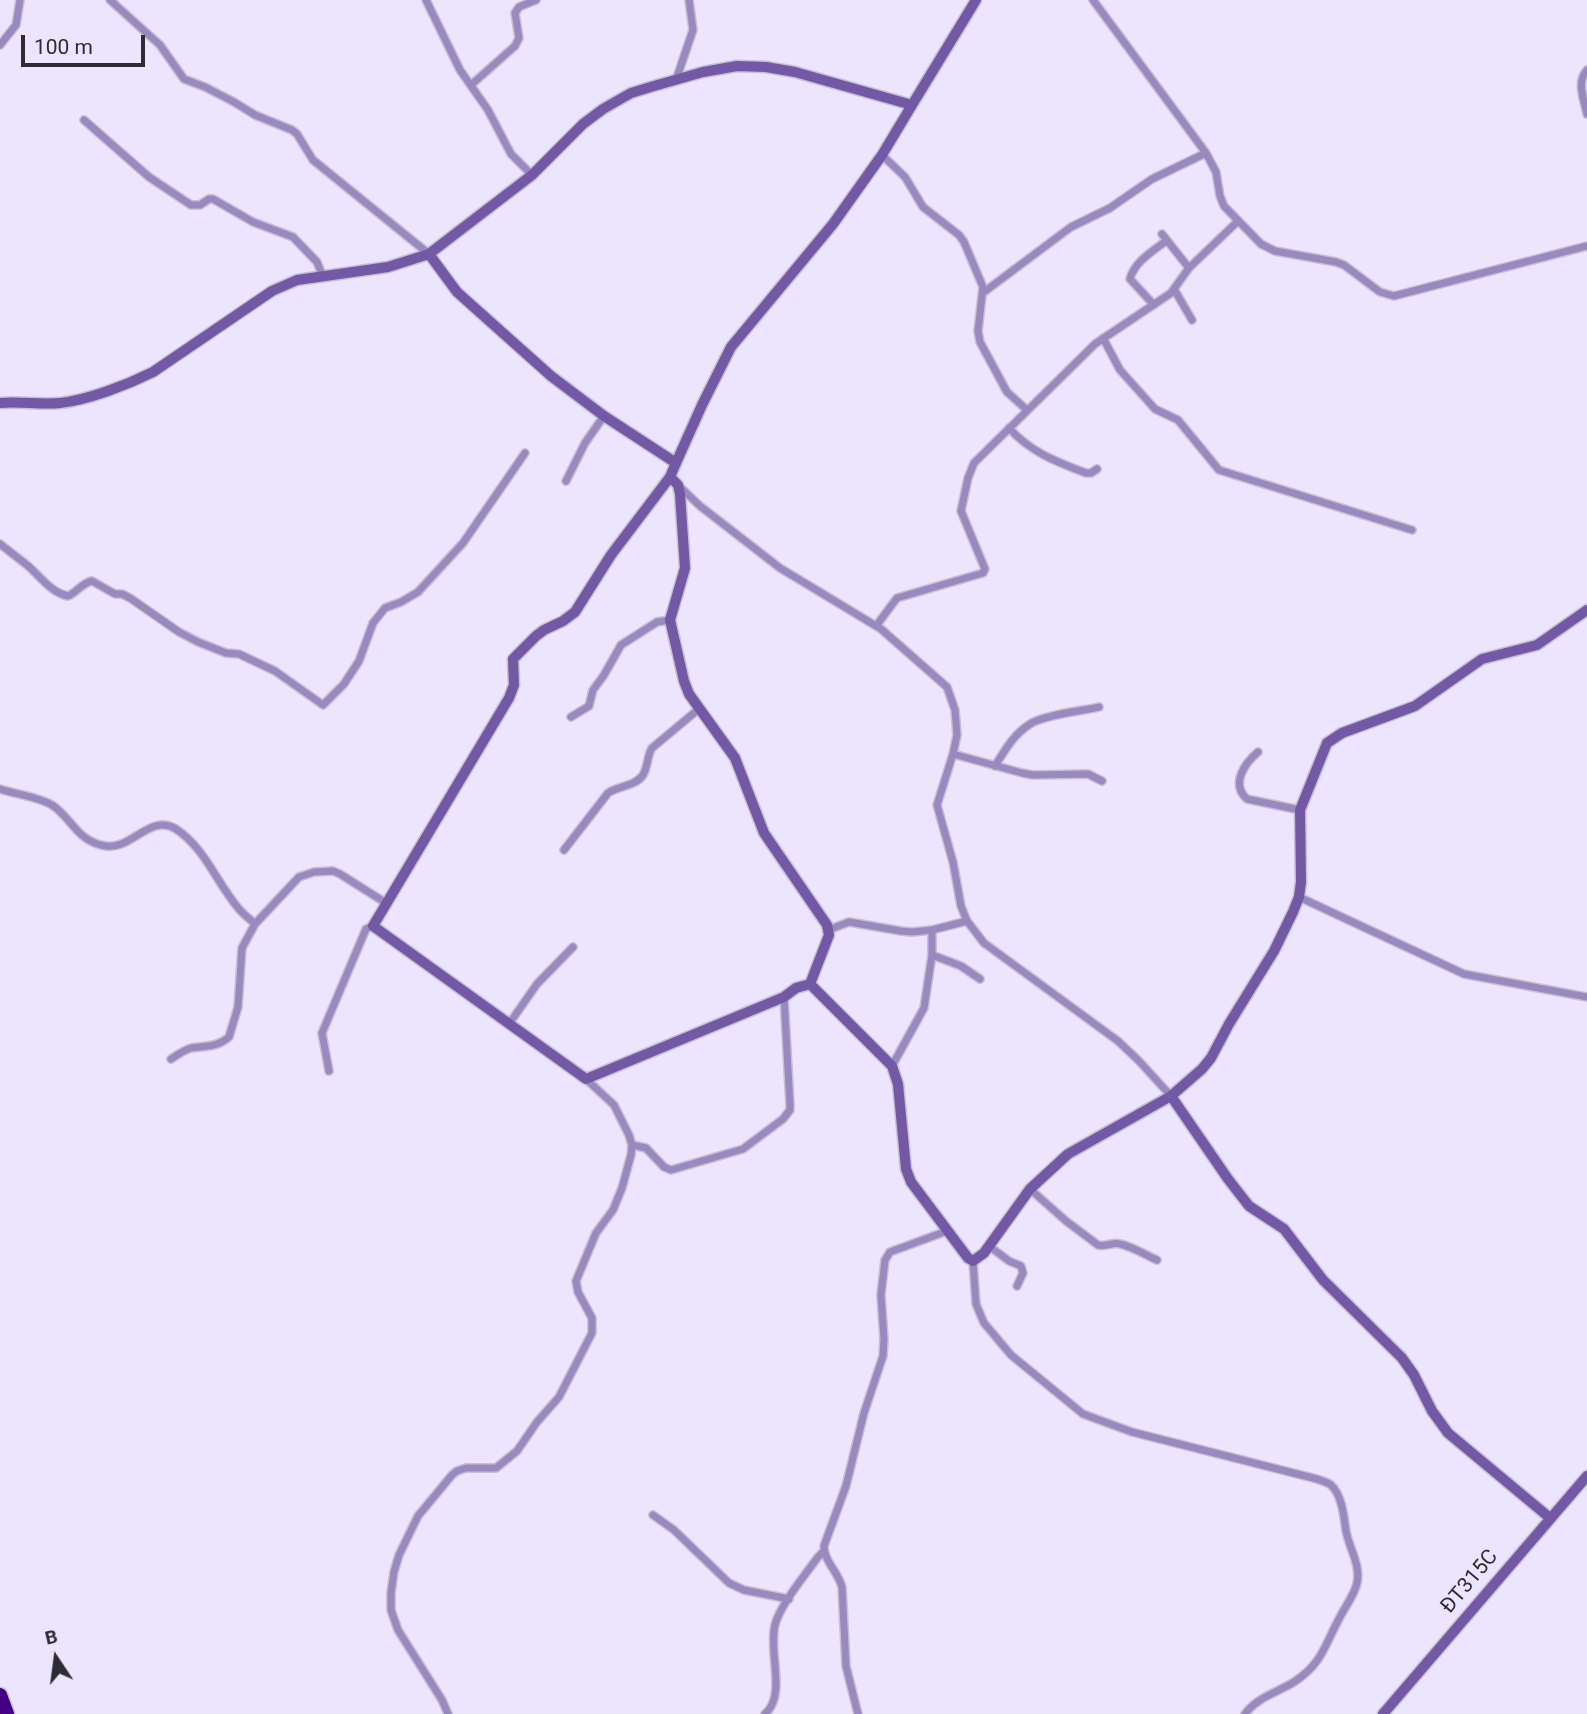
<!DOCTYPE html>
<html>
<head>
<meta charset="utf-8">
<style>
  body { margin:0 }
  #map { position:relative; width:1587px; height:1714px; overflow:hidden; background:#ece5fd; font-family:Roboto,sans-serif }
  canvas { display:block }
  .north { position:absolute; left:21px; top:1623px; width:70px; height:70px; -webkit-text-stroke:5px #ece5fd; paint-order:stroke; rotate:347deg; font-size:19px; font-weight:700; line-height:28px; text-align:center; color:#2d2b33 }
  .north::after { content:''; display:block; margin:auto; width:24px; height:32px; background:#2d2b33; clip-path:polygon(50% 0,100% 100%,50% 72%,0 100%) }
  .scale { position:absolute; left:21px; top:35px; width:124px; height:32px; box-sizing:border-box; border:4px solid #2d2b33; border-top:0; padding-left:9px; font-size:21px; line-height:24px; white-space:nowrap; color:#2d2b33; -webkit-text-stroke:5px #ece5fd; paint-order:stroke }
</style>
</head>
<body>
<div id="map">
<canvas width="1587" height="1714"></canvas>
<div class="north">B</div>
<div class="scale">100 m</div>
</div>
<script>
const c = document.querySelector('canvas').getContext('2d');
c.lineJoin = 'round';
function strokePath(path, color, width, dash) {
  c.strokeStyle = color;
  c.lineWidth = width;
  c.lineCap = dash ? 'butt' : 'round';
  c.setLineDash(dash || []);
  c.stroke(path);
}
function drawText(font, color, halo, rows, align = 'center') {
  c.font = font + ' Roboto,sans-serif';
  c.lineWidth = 5;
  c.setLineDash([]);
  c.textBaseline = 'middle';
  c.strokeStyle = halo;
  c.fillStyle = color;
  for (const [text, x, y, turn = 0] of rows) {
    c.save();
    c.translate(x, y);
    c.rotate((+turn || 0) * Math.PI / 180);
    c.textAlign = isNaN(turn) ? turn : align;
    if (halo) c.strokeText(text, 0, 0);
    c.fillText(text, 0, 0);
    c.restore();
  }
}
const street = new Path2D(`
  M110,0l50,45 24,34 21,8 29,15 21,13 37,15 5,4 16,26 116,94
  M426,0l34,70 28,40 23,44 21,21
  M1093,0l113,153 10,19 4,24 4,10 37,38 14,7 61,11 8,3 36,27 14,4 193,-50
  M0,45l16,-20 4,-25
  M1587,70c-11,13 -3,29 0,44
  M676,80l17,-50 -4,-30
  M471,85l44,-39 4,-8 -4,-25 4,-6 17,-7
  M84,120l65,57 42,28h9l9,-6h4l40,23 40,15 24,25 6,15
  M882,155l23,22 18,30 36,28 5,7 19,45 -5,44 2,11 27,50 20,18
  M1162,234l27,34
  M1174,289l18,31
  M984,292l87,-65 39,-19 42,-29 54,-26
  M1154,305l-24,-26c4,-17 23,-28 36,-38
  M1103,338l17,32 35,39 23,11 41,50 193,60
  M1009,428c21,24 48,34 77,45h5l6,-4
  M566,481l19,-38 19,-27
  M679,486l21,20 80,62 101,61 66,58 8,23 2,25 -4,19 -16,51 16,57 8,44 6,15 17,22 134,98 21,20 32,35
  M0,544c9,7 18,14 27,21 13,11 23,27 41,31 9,-4 14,-13 24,-15l23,13h7l8,4 49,34 19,10 28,11 13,1 36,17 48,34 21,-21 15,-23 14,-38 12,-15 16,-6 17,-10 45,-49 62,-90
  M876,626l21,-28 86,-25 2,-4 -24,-58 7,-33 6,-15 121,-119 76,-51 18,-25 49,-47
  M571,717l18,-11 4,-16 11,-15 17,-30 36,-23 13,-2
  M1258,752c-13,11 -28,32 -11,47l53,11
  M953,754l69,19 11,2 55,-1 14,7
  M995,766c10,-16 19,-32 35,-42 13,-9 52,-13 69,-17
  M0,789c15,5 39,8 52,16 20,13 25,37 54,41 25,4 45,-33 70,-17 30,20 41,55 63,80 5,6 11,10 16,15
  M564,850l44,-57c10,-7 28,-7 35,-18 5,-8 4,-19 9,-27l48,-40
  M1299,897l165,77 123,23
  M828,930l21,-8 52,9 11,1 20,-2 35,-9
  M932,955l29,11 19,13
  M509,1024l28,-40 36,-37
  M171,1059c6,-4 13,-9 20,-11 14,-2 27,-1 38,-11l9,-30 4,-59 13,-24 44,-47 15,-5 19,-1 7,3 46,29
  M892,1066l32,-58 8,-53v-25
  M329,1071l-7,-38 44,-104 7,-3
  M632,1145l14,3 18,19 7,3 72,-21 40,-30 7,-9v-5l-6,-108
  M1030,1189l36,32 32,24c9,2 14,-3 22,-1 11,2 26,11 37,16
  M989,1246l20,15 12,5 2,7 -6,13
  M973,1261l3,43 8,19 27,32 72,59 49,18 185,47c5,2 10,3 14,6 11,10 13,32 15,46 3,17 15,34 11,52 -2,11 -12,24 -17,34 -15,27 -17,46 -46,65 -16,10 -38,16 -49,32
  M653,1515l21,15 55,53 15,7 45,9
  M448,1714l-6,-14 -44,-70 -7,-20v-17l3,-21 5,-17 19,-39 34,-41 5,-4 9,-3h30l21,-17 20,-29 22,-25 33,-64v-15l-14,-26 -2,-11 20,-48 17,-23 9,-22 9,-33 1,-10 -3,-10 -15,-30 -28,-26
  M765,1714c22,-19 3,-62 10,-89 5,-20 30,-50 43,-68l5,-5
  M858,1714l-12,-48 -4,-79c-4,-15 -18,-26 -18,-41l22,-60 18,-73 19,-57 1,-17 -3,-44 4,-35 5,-8 57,-21`);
const secondary = new Path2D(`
  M976,0l-64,105 -117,-33 -29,-5 -29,-1 -34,6 -49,14 -23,7 -28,16 -20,15 -51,51 -103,79 28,38 94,84 53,40 72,47 -6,14 -59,78 -36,57 -12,9 -19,9 -8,6 -23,23 1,26 -5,13 -136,228 213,153 198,-82 12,-9 14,-4 82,82 6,18 8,85 5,13 57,76 5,3 11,-8 46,-64 38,-35 103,-58 57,83 21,27 35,23 39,51 79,78 12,17 18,36 16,22 102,85
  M0,403c20,-2 40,2 60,0 28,-3 67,-18 93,-31l119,-81 25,-11 91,-13 41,-13
  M676,463l26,-58 29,-58 102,-123 49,-69 30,-50
  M670,477l8,8 2,9 5,74 -15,52 14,61 5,13 46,64 29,75 63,92 2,10 -19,49
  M1171,1096l31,-27 9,-11 18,-34 45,-73 19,-39 6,-15 2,-15 -1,-72 27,-67 15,-10 73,-27 67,-47 55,-14 50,-35
  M1383,1714l204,-238`);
const highway = new Path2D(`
  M0,1695l7,19`);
strokePath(street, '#c6c0d5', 10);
strokePath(secondary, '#c6c0d5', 13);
strokePath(highway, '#c6c0d5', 17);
strokePath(street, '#9989be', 7);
strokePath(secondary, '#7358a6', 10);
strokePath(highway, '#440082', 14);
drawText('21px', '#2d2b33', '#ece5fd', [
  ["ĐT315C",1470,1582,-50]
]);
</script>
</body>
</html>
